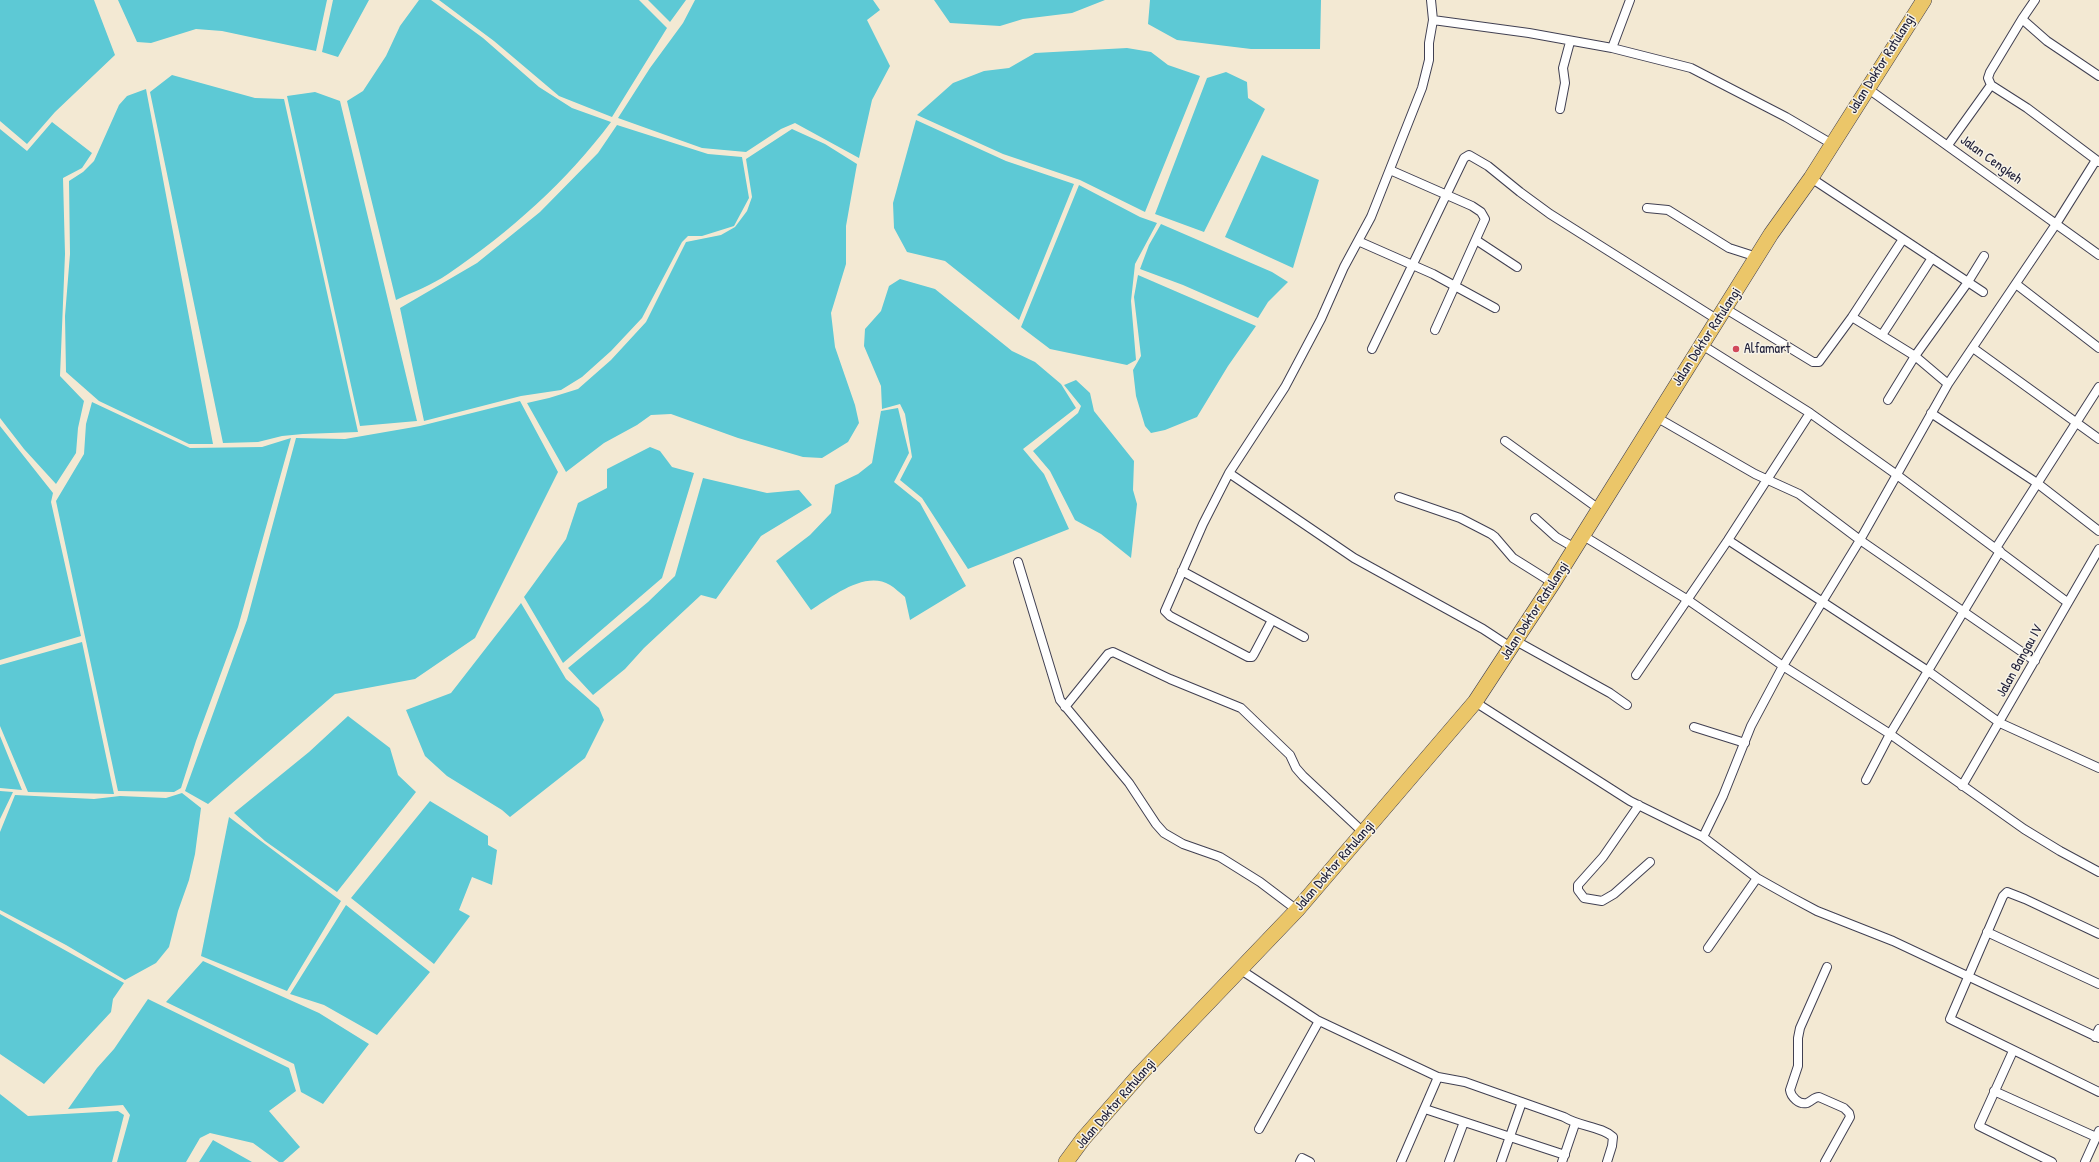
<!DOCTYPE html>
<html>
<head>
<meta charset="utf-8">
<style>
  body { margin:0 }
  canvas { display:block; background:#f3e9d3 }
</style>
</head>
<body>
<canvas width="2099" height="1162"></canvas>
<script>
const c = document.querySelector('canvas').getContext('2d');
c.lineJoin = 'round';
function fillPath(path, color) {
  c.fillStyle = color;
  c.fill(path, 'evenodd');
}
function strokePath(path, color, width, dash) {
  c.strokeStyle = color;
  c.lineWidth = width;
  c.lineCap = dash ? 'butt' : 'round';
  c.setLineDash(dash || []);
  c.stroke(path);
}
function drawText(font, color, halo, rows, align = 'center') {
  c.font = font + ' "Patrick Hand",sans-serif';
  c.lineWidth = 3;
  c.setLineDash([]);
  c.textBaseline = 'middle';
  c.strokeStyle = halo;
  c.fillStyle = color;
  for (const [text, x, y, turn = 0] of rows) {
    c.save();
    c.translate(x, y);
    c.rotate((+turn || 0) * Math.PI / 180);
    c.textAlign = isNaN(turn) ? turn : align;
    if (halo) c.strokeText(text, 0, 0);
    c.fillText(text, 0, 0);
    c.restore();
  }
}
fillPath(new Path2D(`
  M0,0h94l21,55 -60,57 -28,32 -27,-23z
  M118,0h209l-11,51 -94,-20 -26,-2 -45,14 -14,-1z
  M333,0h36l-31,57 -16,-5z
  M419,0h12l52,38 56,49 33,21 39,14c-45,60 -101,110 -163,152 -16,11 -35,18 -52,26l-49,-199 16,-10 23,-35 14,-30z
  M439,0h200l28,28 -55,89 -53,-21 -65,-55z
  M648,0h38l-16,22z
  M695,0h178l7,10 -13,10 23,46 -18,34 -13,58 -64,-35 -14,6 -35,23 -44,-4 -84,-30 32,-50 33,-45z
  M934,0h171l-33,13 -49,6 -23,7 -50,-3z
  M1150,0h171l-1,49h-69l-74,-9 -29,-16z
  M1127,48l24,4 17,13 32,11 -55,136 -65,-32 -77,-26 -86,-39 36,-32 31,-12 25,-3 26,-15z
  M1226,72l21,10 1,16 17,11 -61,123 -49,-18 52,-136z
  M172,75l83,23 29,1 74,333 -55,2 -21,2 -24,6 -35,1 -73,-351z
  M146,89l67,355h-24l-90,-43 -33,-29 -1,-56 5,-62 -1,-73 14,-9 11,-11 25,-56 8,-9z
  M315,92l25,9 77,320 -57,5 -73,-330z
  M916,120l90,41 68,23 -55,136 -74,-59 -38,-9 -13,-24 -1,-25z
  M52,122l40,31 -10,15 -19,10 2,76 -5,122 24,25 -6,27 -2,25 -20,31 -32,-35 -24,-31v-289l27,22z
  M617,125l91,29 34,3 7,41 -15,28 -32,10h-14l-6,6 -40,76 -31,33 -29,26 -21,13 -40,6 -97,25 -24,-113 77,-45 63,-51 58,-59z
  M792,129l33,15 32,20 -11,62v38l-15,49 4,34 20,58 4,18 -11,19 -26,16 -19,-1 -65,-19 -67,-24 -20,1 -14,10 -33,18 -38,29 -39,-69 22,-5 29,-9 33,-29 35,-38 40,-80 35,-7 14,-8 12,-16 5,-14 -6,-38z
  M1262,155l57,25 -26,88 -68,-31z
  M1079,185l61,32 17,6 -22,41 -4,37 5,59 -9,5 -77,-16 -29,-22z
  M1161,224l111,48 16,10 -20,20 -10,16 -75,-33 -43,-16 9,-24z
  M1138,275l118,51 -28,40 -31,51 -32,13 -14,3 -6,-7 -9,-30 -3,-26 8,-14 -7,-59z
  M900,279l35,10 77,62 23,11 26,22 15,24 -53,41 21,25 25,55 -101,40 -46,-71 -22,-18 12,-23 -7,-43 -5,-10 -18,5 -1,-23 -17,-40 1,-17 16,-18 8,-25z
  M1076,380l14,13 4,18 40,50 -1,29 4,14 -6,54 -30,-24 -26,-14 -25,-49 -17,-20 45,-38 3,-7 -17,-21z
  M520,401l38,71 -83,166 -60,41 -80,15 -127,110 -23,-13 62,-171 49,-182 49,1 75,-13z
  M92,402l98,46 72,-1 29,-9 -53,189 -42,114 -15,47 -7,4 -56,-1 -62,-290 28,-47 2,-30z
  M898,408l11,45 -15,29 26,21 46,83 -56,34 -5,-23c-5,-4 -10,-9 -15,-12 -25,-15 -58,12 -79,25l-35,-49 34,-26 21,-22 4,-28 23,-11 14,-11 9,-52z
  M0,426l53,67 -2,9 30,134 -81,24z
  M650,447l10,4 12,16 22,6 -32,105 -99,85 -39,-66 42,-58 12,-36 29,-15v-19z
  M703,478l64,15 32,-3 13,15 -51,31 -45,63 -15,-4 -57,53 -19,21 -32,26 -25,-27 80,-66 27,-26z
  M521,603l45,76 33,29 5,12 -19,38 -75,59 -8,-7 -55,-34 -22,-20 -19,-46 45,-17z
  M82,642l32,152 -86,-2 -28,-66v-61z
  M348,716l42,32 8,27 18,17 -79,100 -72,-51 -31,-28 75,-61z
  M0,736l22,54 -22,-2z
  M0,791l13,1 -13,27z
  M182,793l19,15 -6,46 -6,26 -11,31 -9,36 -13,16 -31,17 -59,-35 -66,-35v-78l15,-37 79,4 26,-3 46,2z
  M430,801l58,35v9l9,5 -5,35 -20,-8 -13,33 11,6 -36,48 -83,-66z
  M229,817l112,84 -54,90 -86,-35z
  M346,905l84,67 -53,63 -53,-30 -34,-11z
  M0,914l124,69 -11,16 -2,13 -67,72 -44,-30z
  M203,961l116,52 50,31 -46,60 -22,-12 -7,-28 -128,-62z
  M148,999l141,69 7,23 -27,20 31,36 -17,15h-4l-26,-19 -43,-10 -10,5 -14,24h-69l13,-47 -7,-10 -55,4 29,-41 17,-19z
  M0,1094l28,22 90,-5 6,4 -12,47h-112z
  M213,1140l39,22h-53z`), '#5dc9d5');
const street = new Path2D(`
  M1431,0l2,20
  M2035,0l-13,19 25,22 52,35
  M2022,19l-32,53 -2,6 3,7 36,23 72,54
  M1612,48l18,-48
  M1867,88l232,167
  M1560,109l5,-26 -2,-15 7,-26
  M1948,145l43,-60
  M1390,170l82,36 9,6 4,7 -50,111
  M1811,178l172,114
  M1647,208l21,2 61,38 28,9
  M1476,240l41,27
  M1358,241l75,33 62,34
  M2016,284l83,64
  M1726,309l87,53h6l33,-45 51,-78
  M1852,317l63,39 33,28
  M1882,335l50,-77
  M1702,345l108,68 87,62 170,127
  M1973,348l126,91
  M1372,349l92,-191 5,-3 19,11 32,26 30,22 168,106
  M1888,400l27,-44 53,-74 16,-26
  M1931,413l106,70 62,48
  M1656,417l99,57 44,20 61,46 175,121
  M1505,441l94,68
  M1229,473l-26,51 -38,87 5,5 78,41h4l2,-3 18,-34
  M1399,497l61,21 31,16 4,3 18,21 40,25
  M1535,518l21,19 19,11
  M1582,535l106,65 95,66 107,68 134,95 36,22 39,21
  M1728,540l200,131 72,52 99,45
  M1996,548l103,-161
  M1018,562l42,138 69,83 27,41 8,9 19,11 37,13 40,25 37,28
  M1182,571l122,66
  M1516,641l94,52 17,12
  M1512,648l-29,-19 -129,-71 -125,-85 56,-86 36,-68 23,-52 27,-50 51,-129 7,-28v-17l4,-23 96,13 83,15 79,20 95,49 46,27
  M1636,675l92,-135 82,-127
  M1475,702l155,99 73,36 54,41 32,18 28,15 76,30 206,97
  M1065,707l43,-53 5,-2 57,27 71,29 49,47 6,13 7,8 61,57
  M1694,727l51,16
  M1866,780l24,-46 110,-183
  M1962,786l137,-237
  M1639,805l-36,52 -25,28v5l6,8 18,3 12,-7 36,-32
  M1703,837l20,-41 28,-70 32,-60 77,-126 88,-156 108,-160 40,-64
  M1987,932l112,52
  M2099,934l-74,-35 -18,-7 -4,4 -53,123 149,73
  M1708,948l49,-70
  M1241,970l76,50 121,57 -37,85
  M2095,1037l4,-8
  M2013,1051l-34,75 73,36
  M1438,1077l27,5 99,35c16,10 37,9 49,20l-1,9 -5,16
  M1994,1091l102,46
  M1425,1109l140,46
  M1259,1129l60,-108
  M1300,1162l2,-4 8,4
  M1449,1162l15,-40
  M1501,1162l21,-60
  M1562,1162l13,-38
  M1825,1162l25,-45 -1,-4 -5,-5 -25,-11c-5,0 -7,4 -12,6 -8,2 -16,-6 -17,-13l8,-24v-28l2,-10 27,-61
  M2085,1162l14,-31`);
const highway = new Path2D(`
  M1066,1162l17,-23 57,-65 157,-164 178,-208 78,-119 218,-349 40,-56 113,-178`);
strokePath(street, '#414052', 10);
strokePath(highway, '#414052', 16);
strokePath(street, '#fff', 8);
strokePath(highway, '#ebc669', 15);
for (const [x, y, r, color] of [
  [1736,349,4,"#d1495b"]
]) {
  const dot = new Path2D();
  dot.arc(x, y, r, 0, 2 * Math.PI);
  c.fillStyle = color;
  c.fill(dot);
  strokePath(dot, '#f7f3e8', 1.5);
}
drawText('14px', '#22223b', '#f7f3e8', [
  ["Jalan Doktor Ratulangi",1882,64,-58],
  ["Jalan Cengkeh",1991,160,36],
  ["Jalan Doktor Ratulangi",1707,337,-57],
  ["Jalan Doktor Ratulangi",1535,611,-57],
  ["Jalan Bangau IV",2020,661,-61],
  ["Jalan Doktor Ratulangi",1335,866,-49],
  ["Jalan Doktor Ratulangi",1116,1104,-49]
]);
drawText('14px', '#22223b', '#f7f3e8', [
  ["Alfamart",1744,349]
], 'left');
</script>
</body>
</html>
